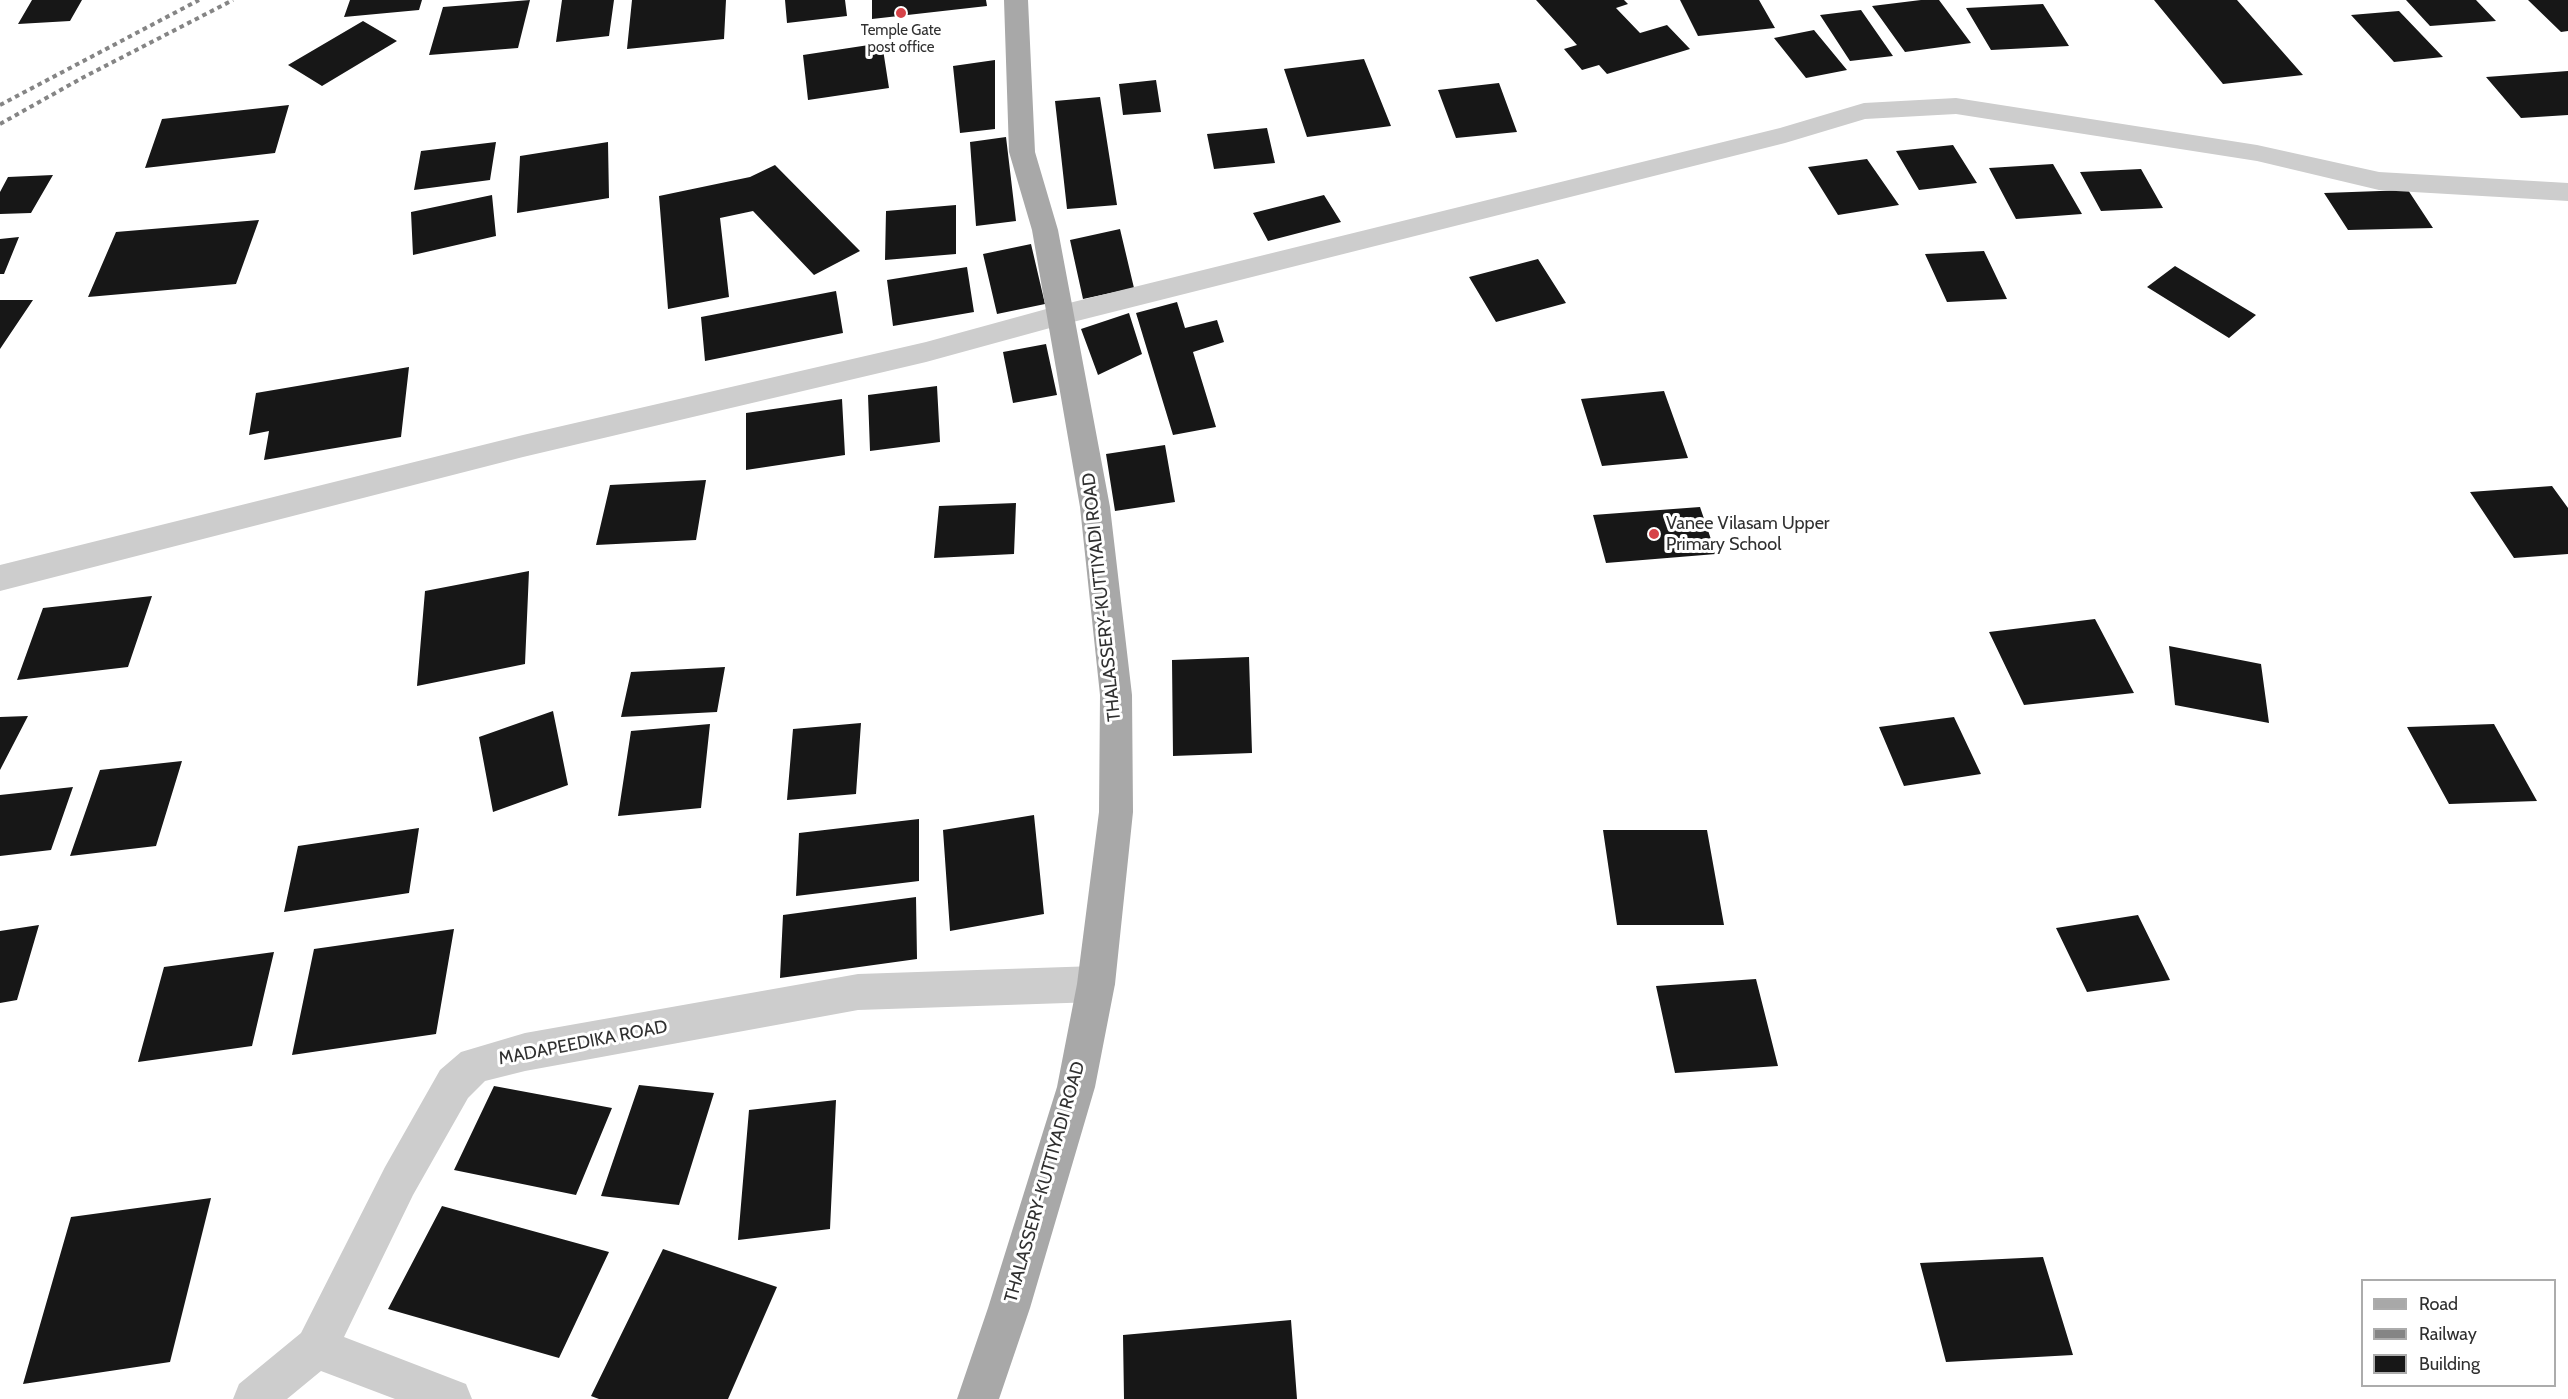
<!DOCTYPE html>
<html>
<head>
<meta charset="utf-8">
<style>
  body { margin:0 }
  #map { position:relative; width:2568px; height:1399px; overflow:hidden; background:#fff; font-family:Cabin,sans-serif }
  canvas { display:block }
  .legend { position:absolute; left:2361px; top:1279px; width:195px; height:108px; box-sizing:border-box; background:#fff; border:2px solid #acacac; margin:0; padding:8px 10px; list-style:none; font-size:18px; color:#303030 }
  .legend li { display:flex; align-items:center; gap:12px; height:30px }
  .legend b { width:30px; border:2px solid #acacac }
</style>
</head>
<body>
<div id="map">
<canvas width="2568" height="1399"></canvas>
<ul class="legend">
<li><b style="height:8px;background:#a8a8a8"></b>Road</li>
<li><b style="height:8px;background:#858585"></b>Railway</li>
<li><b style="height:16px;background:#171717"></b>Building</li>
</ul>
</div>
<script>
const c = document.querySelector('canvas').getContext('2d');
c.lineJoin = 'round';
function fillPath(path, color) {
  c.fillStyle = color;
  c.fill(path, 'evenodd');
}
function strokePath(path, color, width, dash) {
  c.strokeStyle = color;
  c.lineWidth = width;
  c.lineCap = dash ? 'butt' : 'round';
  c.setLineDash(dash || []);
  c.stroke(path);
}
function drawText(font, color, halo, rows, align = 'center') {
  c.font = font + ' Cabin,sans-serif';
  c.lineWidth = 6;
  c.setLineDash([]);
  c.textBaseline = 'middle';
  c.strokeStyle = halo;
  c.fillStyle = color;
  for (const [text, x, y, turn = 0] of rows) {
    c.save();
    c.translate(x, y);
    c.rotate((+turn || 0) * Math.PI / 180);
    c.textAlign = isNaN(turn) ? turn : align;
    if (halo) c.strokeText(text, 0, 0);
    c.fillText(text, 0, 0);
    c.restore();
  }
}
fillPath(new Path2D(`
  M32,0h50l-12,21 -52,3z
  M350,0h72l-3,10 -75,7z
  M530,0l-12,48 -89,7 14,-48z
  M562,0h52l-5,36 -53,6z
  M632,0h94l-2,39 -97,10z
  M785,0h60l2,16 -60,7z
  M872,0h114l1,6 -115,13z
  M1536,0h88l4,4 -12,4 24,25 27,-8 23,24 -83,25 -8,-9 -17,5 -18,-21 13,-4z
  M1680,0h79l16,28 -77,8z
  M1921,0h18l32,43 -66,9 -33,-46z
  M2154,0h83l66,75 -80,9z
  M2406,0h70l20,21 -66,5z
  M2528,0h40v31l-7,1z
  M2043,4l26,42 -78,4 -25,-42z
  M1861,10l32,46 -43,5 -30,-46z
  M2399,11l44,46 -49,5 -43,-47z
  M363,21l34,20 -75,45 -34,-21z
  M1814,30l33,40 -41,8 -32,-40z
  M882,43l7,45 -81,12 -5,-45z
  M1364,59l27,67 -84,11 -23,-68z
  M995,60v69l-35,4 -7,-67z
  M2568,71v44l-47,3 -35,-41z
  M1156,80l5,32 -38,3 -4,-31z
  M1499,83l18,49 -61,6 -18,-48z
  M1100,97l17,108 -50,4 -12,-108z
  M289,105l-14,48 -130,15 17,-49z
  M1267,128l8,35 -61,6 -7,-35z
  M1006,137l10,84 -40,5 -6,-84z
  M496,142l-6,38 -76,10 7,-39z
  M608,142l1,56 -92,15 3,-57z
  M1953,145l24,38 -58,7 -23,-39z
  M1867,159l32,46 -61,10 -30,-48z
  M2053,164l29,50 -66,5 -27,-51z
  M775,165l85,86 -46,24 -61,-64 -33,7 9,79 -61,12 -9,-113 91,-19z
  M2141,169l22,39 -62,3 -21,-39z
  M53,175l-22,38 -31,1v-22l8,-15z
  M2408,190l25,38 -85,2 -24,-37z
  M492,195l4,41 -83,19 -2,-43z
  M1324,195l17,27 -73,19 -15,-28z
  M956,205v49l-71,6 1,-49z
  M259,220l-23,64 -148,13 28,-65z
  M1120,229l14,59 -51,11 -13,-59z
  M19,237l-15,37h-4v-35z
  M1031,244l14,60 -48,10 -14,-60z
  M1984,251l23,48 -60,3 -22,-48z
  M1538,259l28,44 -70,19 -27,-45z
  M2175,266l81,49 -27,23 -82,-51z
  M967,267l7,45 -81,14 -6,-46z
  M836,291l7,42 -138,28 -4,-44z
  M0,300h33l-33,49z
  M1177,302l8,26 32,-8 7,22 -31,10 23,75 -43,8 -37,-122z
  M1129,313l13,41 -44,21 -17,-46z
  M1046,344l11,51 -44,8 -10,-51z
  M409,367l-8,70 -137,23 5,-29 -20,4 7,-42z
  M937,386l3,56 -70,9 -2,-56z
  M1664,391l24,67 -86,8 -21,-67z
  M842,399l3,56 -99,15v-57z
  M1165,445l10,57 -60,9 -9,-57z
  M706,480l-10,60 -100,5 14,-60z
  M2552,486l16,22v46l-54,4 -44,-66z
  M1016,503l-2,51 -80,4 5,-52z
  M1700,507l16,47 -110,9 -13,-48z
  M529,571l-4,93 -108,22 8,-95z
  M152,596l-24,71 -111,13 26,-72z
  M2095,619l39,74 -110,12 -35,-73z
  M2169,646l92,18 8,59 -94,-18z
  M1249,657l3,96 -79,3 -1,-96z
  M725,667l-8,45 -96,5 10,-45z
  M553,711l15,74 -75,27 -14,-75z
  M28,716l-28,54v-53z
  M1954,717l27,57 -77,12 -25,-59z
  M861,723l-5,71 -69,6 6,-71z
  M710,724l-9,84 -83,8 13,-85z
  M2494,724l43,77 -88,3 -42,-77z
  M182,761l-26,85 -86,10 30,-86z
  M73,787l-22,63 -51,6v-61z
  M1034,815l10,99 -94,17 -7,-101z
  M919,819v62l-123,15 3,-63z
  M419,828l-10,65 -125,19 14,-66z
  M1603,830h104l17,95h-107z
  M916,897l1,62 -137,19 3,-63z
  M2138,915l32,65 -83,12 -31,-64z
  M39,925l-22,75 -17,3v-72z
  M454,929l-18,105 -144,21 22,-106z
  M274,952l-22,94 -114,16 26,-95z
  M1756,979l22,87 -103,7 -19,-87z
  M639,1085l75,8 -35,112 -78,-9z
  M494,1086l118,22 -36,87 -122,-25z
  M836,1100l-6,129 -92,11 11,-130z
  M211,1198l-41,164 -147,22 48,-167z
  M442,1206l167,46 -50,106 -171,-49z
  M663,1249l114,38 -49,112h-129l-8,-3z
  M2043,1257l30,98 -127,7 -26,-99z
  M1291,1320l6,79h-173l-1,-64z`), '#171717');
fillPath(new Path2D(`
  M1956,98l301,47 122,27 189,11v18l-189,-11 -122,-29 -301,-47 -91,5 -80,24 -724,182 -135,37 -403,95 -523,134v-26l523,-130 403,-93 135,-37 719,-177 84,-25z
  M1096,966l13,5 6,13 -6,13 -13,5 -238,8 -333,61 -40,10 -17,17 -55,97 -69,142 122,47 6,15h-77l-74,-28 -34,28h-54l6,-15 62,-51 84,-166 55,-97 21,-18 64,-19 333,-59z`), '#cdcdcd');
fillPath(new Path2D(`
  M1004,0h24l7,152 23,78 52,277 22,188 1,117 -18,172 -20,103 -65,221 -31,91h-42l31,-91 69,-221 20,-103 22,-172 1,-117 -20,-188 -48,-277 -23,-78z`), '#a8a8a8');
strokePath(new Path2D(`
  M0,105l199,-105
  M0,124l82,-46 151,-78`), '#858585', 4, [4.5, 4]);
for (const [x, y, r, color] of [
  [901,13,6,"#d64348"],
  [1654,534,6,"#d64348"]
]) {
  const dot = new Path2D();
  dot.arc(x, y, r, 0, 2 * Math.PI);
  c.fillStyle = color;
  c.fill(dot);
  strokePath(dot, '#fff', 2);
}
drawText('15px', '#303030', '#fff', [
  ["Temple Gate",901,31],
  ["post office",901,48]
]);
drawText('18px', '#303030', '#fff', [
  ["Vanee Vilasam Upper",1666,524],
  ["Primary School",1666,545]
], 'left');
drawText('18px', '#303030', '#fff', [
  ["THALASSERY-KUTTIYADI ROAD",1102,597,-96],
  ["MADAPEEDIKA ROAD",583,1043,-11],
  ["THALASSERY-KUTTIYADI ROAD",1045,1182,-74]
]);
</script>
</body>
</html>
